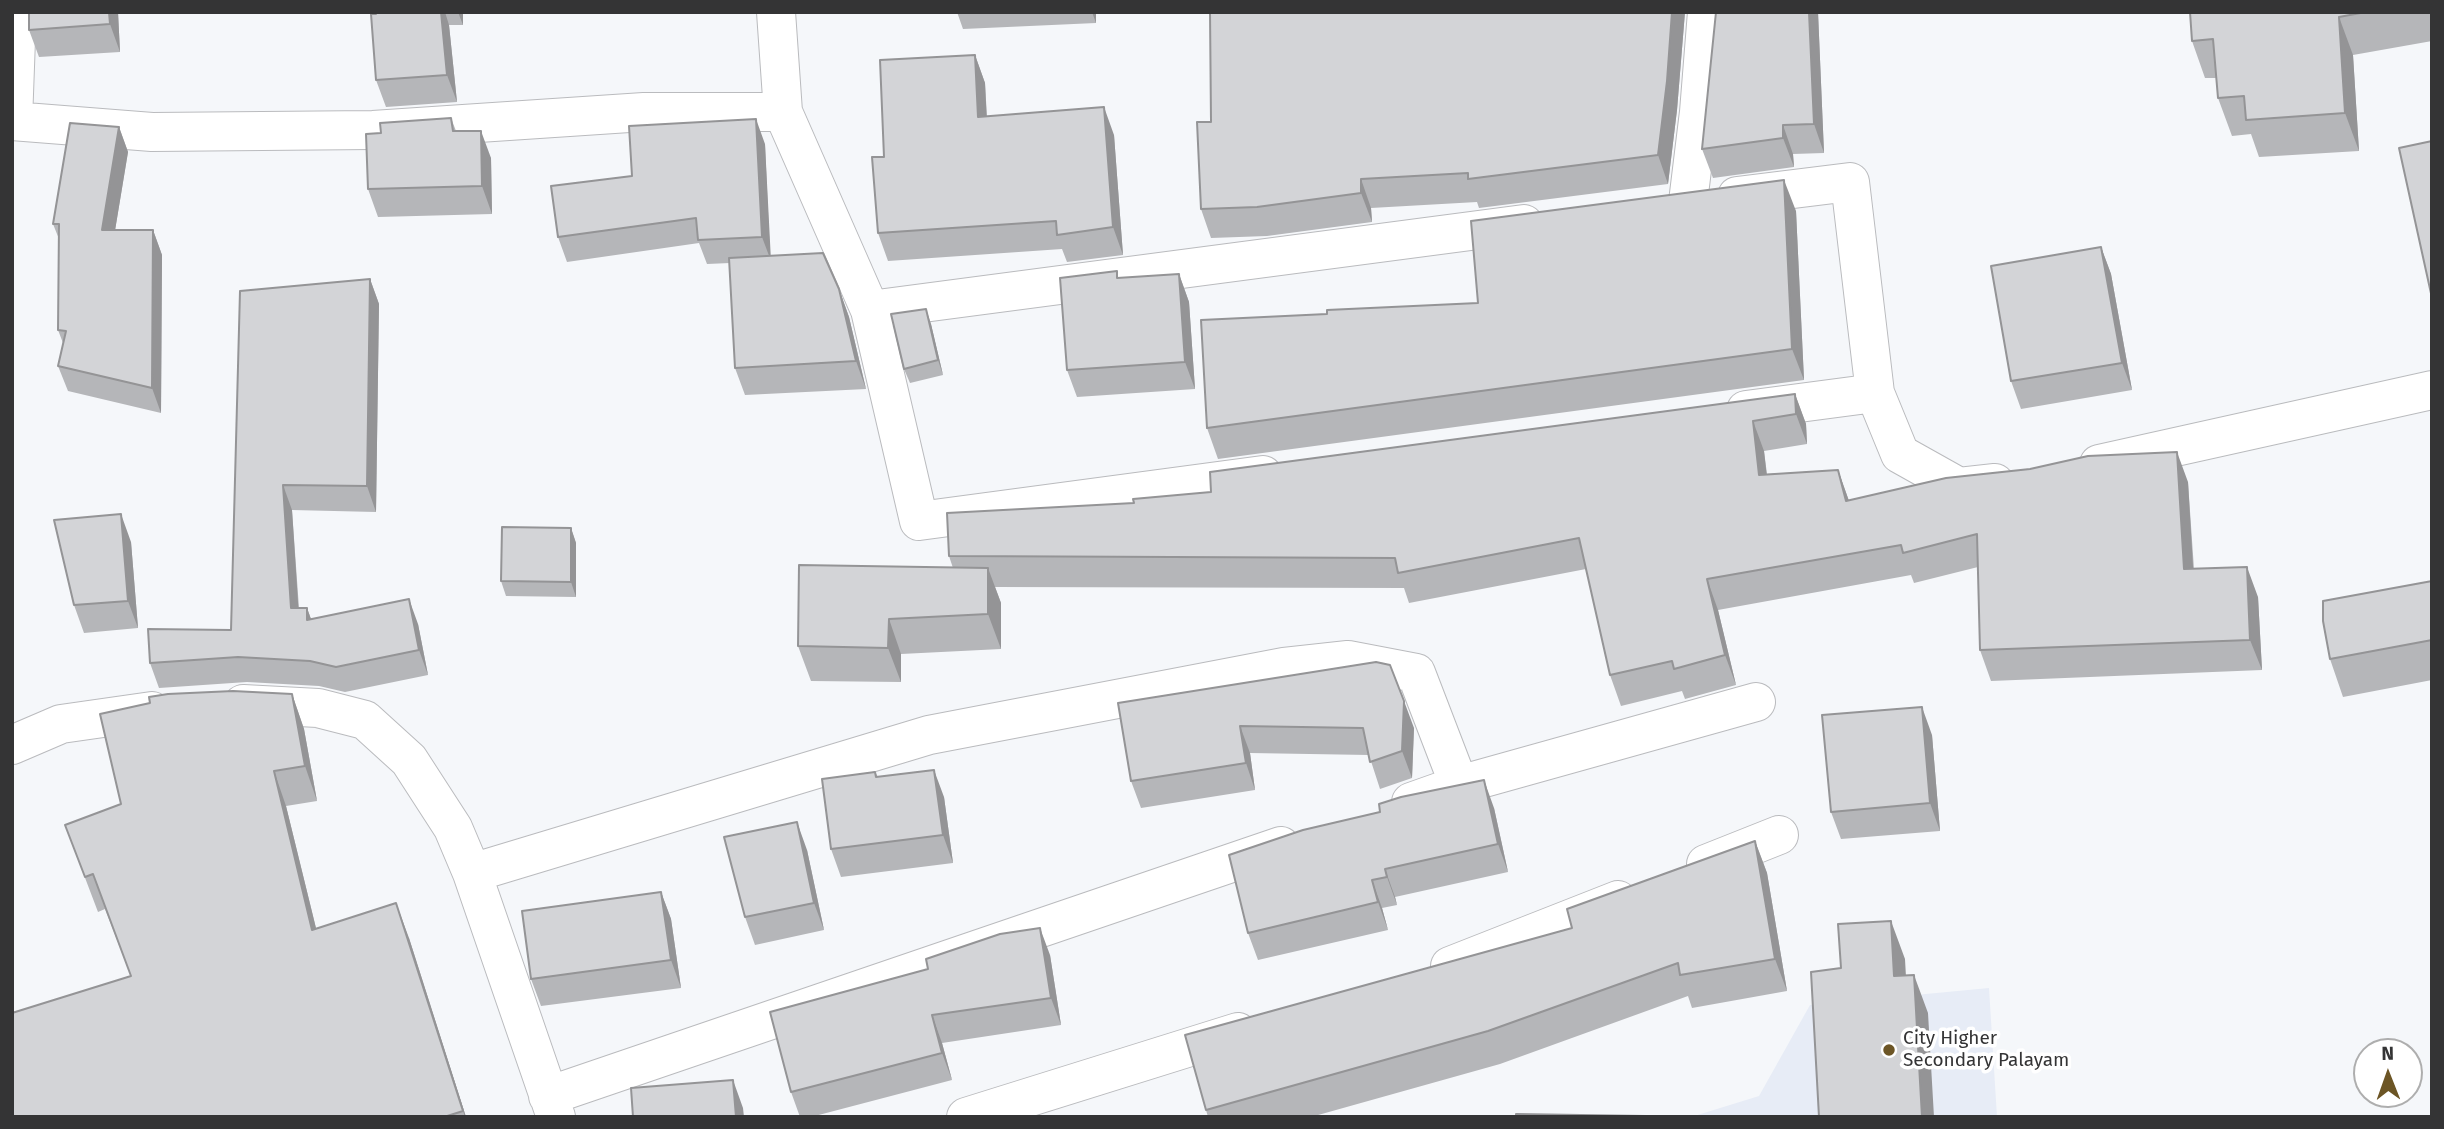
<!DOCTYPE html>
<html>
<head>
<meta charset="utf-8">
<style>
  body { margin:0 }
  #map { position:relative; width:2444px; height:1129px; overflow:hidden; background:#f5f7fa; font-family:"Fira Sans",sans-serif }
  canvas { display:block }
  .frame { position:absolute; inset:0; border:14px solid #343435; pointer-events:none }
  .north { position:absolute; left:2353px; top:1038px; width:70px; height:70px; box-sizing:border-box; background:#fff; border:2px solid #aeaeae; border-radius:50%; rotate:359deg; font-size:19px; font-weight:700; line-height:28px; text-align:center; color:#343435 }
  .north::after { content:''; display:block; margin:auto; width:24px; height:32px; background:#6c5525; clip-path:polygon(50% 0,100% 100%,50% 72%,0 100%) }
</style>
</head>
<body>
<div id="map">
<canvas width="2444" height="1129"></canvas>
<div class="frame"></div>
<div class="north">N</div>
</div>
<script>
const c = document.querySelector('canvas').getContext('2d');
c.lineJoin = 'round';
function fillPath(path, color) {
  c.fillStyle = color;
  c.fill(path, 'evenodd');
}
function strokePath(path, color, width, dash) {
  c.strokeStyle = color;
  c.lineWidth = width;
  c.lineCap = dash ? 'butt' : 'round';
  c.setLineDash(dash || []);
  c.stroke(path);
}
function drawText(font, color, halo, rows, align = 'center') {
  c.font = font + ' "Fira Sans",sans-serif';
  c.lineWidth = 7;
  c.setLineDash([]);
  c.textBaseline = 'middle';
  c.strokeStyle = halo;
  c.fillStyle = color;
  for (const [text, x, y, turn = 0] of rows) {
    c.save();
    c.translate(x, y);
    c.rotate((+turn || 0) * Math.PI / 180);
    c.textAlign = isNaN(turn) ? turn : align;
    if (halo) c.strokeText(text, 0, 0);
    c.fillText(text, 0, 0);
    c.restore();
  }
}
fillPath(new Path2D(`
  M1989,988l8,129h-306l68,-21 51,-91z`), '#e7ecf6');
const minor = new Path2D(`
  M776,12l7,100
  M12,121l140,11 221,-2 271,-18h139l87,198 49,211 344,-46
  M13,121l4,-109
  M1737,196l113,-14 25,211 25,61 59,33 36,-4
  M1688,202l11,-90 8,-100
  M870,310l654,-86
  M1746,410l129,-17
  M2099,464l333,-74
  M243,704l75,4 47,12 44,40 44,68 19,45 84,244
  M12,745l49,-21 91,-13
  M1411,802l48,-17 297,-83
  M1706,864l73,-29
  M472,873l457,-138 355,-68 64,-7 68,13 43,112
  M1450,966l168,-66
  M548,1096l733,-250
  M966,1117l272,-85`);
strokePath(minor, '#babbbe', 40);
strokePath(minor, '#fff', 38);
fillPath(new Path2D(`
  M29,12h89l2,40 -81,5 -10,-27z
  M376,12h87v13h-14l8,77 -71,5 -10,-27z
  M957,12h139v11l-133,6z
  M1210,12h475l-8,98 -9,74 -189,24 -2,-6 -106,6 1,14 -105,14 -56,2 -10,-29 10,-87z
  M1818,12l6,141 -31,1 1,13 -81,11 -11,-29z
  M2190,12h242v29l-79,14 6,96 -100,6 -8,-23 -19,2 -14,-38 -1,-20h-12l-13,-37z
  M975,55l10,28 2,34 127,18 9,120 -56,7 -5,-13 -174,12 -10,-28 6,-76z
  M451,118l5,13 35,27 1,56 -114,3 -10,-28 13,-56z
  M119,127l9,25 -13,78h38l9,25 -1,158 -93,-22 -10,-25 5,-23 -5,-13 1,-91 -6,-15z
  M765,144l5,112 69,33 10,28 17,72 -121,6 -10,-27 -5,-105 -23,1 -8,-21 -132,19 -9,-25 74,-61z
  M1796,211l8,169 -586,79 -11,-31 120,-114 151,-11z
  M2101,247l10,27 21,116 -111,19 -10,-28z
  M1179,274l10,28 6,87 -118,8 -10,-27 52,-92z
  M370,279l9,25 -3,208 -84,-2 7,98h8l4,11 107,5 10,51 -83,17 -26,-6 -72,-4 -88,6 -9,-25 81,-33 9,-339z
  M931,324l12,51 -33,8 -6,-14z
  M1795,394l11,30 1,20 -43,7 3,23 71,-4 11,31 339,-19 6,87 64,28 4,73 -271,11 -11,-31 -2,-83 -64,16 -3,-8 -193,35 18,75 -51,14 -3,-8 -61,15 -11,-31 -24,-106 -177,34 -5,-15 -409,-1 6,16v46l-100,5v28l-90,-1 -13,-35 155,-78 -4,-12 185,-53 77,-11z
  M571,528l5,15v54l-70,-1 -5,-15z
  M131,542l7,86 -54,5 -10,-28z
  M2432,581v99l-89,17 -13,-38z
  M292,694l12,35 13,72 -31,5 30,122 93,10 57,179h-454l119,-141 -26,-67 -7,3 -33,-87 56,-21 29,-101z
  M1118,703l296,25 -2,50 -32,11 -11,-34 -119,-2 5,37 -114,18 -10,-27z
  M1932,735l8,96 -99,8 -10,-27z
  M875,772l3,5 66,20 9,66 -112,14 -10,-28z
  M1494,808l14,64 -113,25 2,8 -15,3 6,22 -130,30 -10,-27z
  M1755,841l12,32 20,118 -95,17 -4,-12 -188,68 -189,53h-103l-2,-7 366,-182z
  M807,850l17,80 -69,15 -10,-28z
  M661,892l10,27 10,69 -140,18 -10,-27z
  M1050,955l11,70 -119,18 10,37 -141,37h-11l-9,-25 -21,-80z`), '#b5b6b9');
fillPath(new Path2D(`
  M109,12h9l2,40 -10,-28z
  M441,12h4l4,13 8,77 -10,-27z
  M458,12h5v13z
  M1092,12h4v11z
  M1672,12h13l-8,98 -9,74 -10,-29z
  M1809,12h9l6,141 -10,-29z
  M2339,17l14,38 6,96 -14,-38z
  M975,55l10,28 3,62 -10,-28z
  M1104,107l10,28 9,120 -10,-28z
  M756,119l9,25 6,117 -9,-24z
  M1783,125l10,29 1,13 -11,-29z
  M119,127l9,25 -17,103 -9,-25z
  M481,131l10,27 1,56 -10,-28z
  M1361,179l10,29 1,14 -11,-29z
  M1784,180l12,31 8,169 -12,-31z
  M153,230l9,25 -1,158 -9,-25z
  M2101,247l10,27 21,116 -10,-27z
  M1179,274l10,28 6,87 -10,-27z
  M370,279l9,25 -3,208 -9,-26z
  M839,289l10,28 17,72 -10,-28z
  M926,309l5,15 12,51 -5,-15z
  M1795,394l11,30 1,20 -11,-30z
  M1753,421l11,30 6,54 -11,-30z
  M2177,452l11,30 7,118 -11,-31z
  M1838,470l11,31h-3z
  M283,485l9,25 8,123 -9,-25z
  M121,514l10,28 7,86 -10,-27z
  M571,528l5,15v54l-5,-15z
  M2247,567l11,30 4,73 -12,-30z
  M988,568l13,35v46l-13,-35z
  M1707,579l11,31 18,75 -11,-30z
  M409,599l9,25 10,51 -9,-25z
  M307,608l9,25 -9,-13z
  M889,619l12,35v28l-13,-34z
  M292,694l12,35 13,72 -12,-35z
  M1404,701l10,27 -2,50 -10,-27z
  M1922,707l10,28 8,96 -10,-28z
  M1240,726l10,27 5,37 -9,-27z
  M934,770l10,27 9,66 -10,-28z
  M274,771l12,35 39,159 -13,-35z
  M1484,780l10,28 14,64 -10,-28z
  M797,822l10,28 17,80 -10,-27z
  M1755,841l12,32 20,118 -12,-32z
  M1385,869l10,28 2,8 -10,-28z
  M1372,880l10,28 6,22 -10,-28z
  M661,892l10,27 10,69 -10,-28z
  M396,903l13,35 57,179h-1l-2,-6z
  M1891,921l14,38 3,55 -14,-38z
  M1040,928l10,27 11,70 -10,-27z
  M1914,975l14,38 6,104h-12z
  M932,1015l10,28 10,37 -10,-27z
  M733,1080l10,28 1,9h-8z`), '#949496');
const building = new Path2D(`
  M29,12h80l1,12 -81,6z
  M376,12h65l6,63 -71,5 -5,-66h5z
  M1210,12h462l-5,69 -9,74 -190,24v-6l-107,6v14l-104,14 -56,2 -4,-87h14z
  M1716,12h93l5,112 -31,1v13l-81,11z
  M2190,12h176l-27,5 6,96 -99,7 -2,-24 -26,2 -5,-59 -21,2z
  M975,55l3,62 126,-10 9,120 -56,8 -1,-14 -178,12 -6,-76h12l-4,-97z
  M451,118l2,13h28l1,55 -114,3 -2,-55 15,-1 -1,-10z
  M756,119l6,118 -64,3 -2,-22 -138,19 -7,-51 81,-10 -3,-50z
  M70,123l49,4 -17,103h51l-1,158 -94,-22 8,-35 -8,-1 1,-106h-6z
  M2432,141v157l-33,-150z
  M1784,180l8,169 -585,79 -6,-108 126,-6v-4l151,-7 -7,-82z
  M2101,247l21,116 -111,18 -20,-115z
  M823,253l16,36 17,72 -121,7 -6,-110z
  M1117,271v7l62,-4 6,88 -118,8 -7,-92z
  M370,279l-3,207 -84,-1 8,123h16v12l102,-21 10,51 -83,17 -26,-6 -72,-4 -88,6 -2,-34 83,1 9,-339z
  M926,309l12,51 -34,9 -13,-55z
  M1795,394l1,20 -43,7 6,54 79,-5 8,31 100,-23 84,-9 58,-13 89,-4 7,117 63,-2 3,73 -270,10 -3,-116 -74,19 -2,-8 -194,34 18,76 -51,14 -2,-8 -62,14 -31,-137 -181,35 -3,-15 -446,-2 -2,-43 187,-10 -1,-4 78,-7 -1,-20z
  M121,514l7,87 -54,4 -20,-85z
  M502,527l69,1v54l-70,-1z
  M799,565l189,3v46l-99,5 -1,29 -90,-2z
  M2432,581v59l-102,19 -7,-38v-20z
  M1376,662l14,3 14,36 -2,50 -32,11 -7,-34 -123,-2 6,37 -115,18 -13,-78z
  M233,691l59,3 13,72 -31,5 38,159 84,-27 67,208 -19,6h-432v-104l119,-37 -38,-102 -8,3 -20,-52 56,-21 -21,-90 50,-11 -1,-6 19,-3z
  M1922,707l8,96 -99,9 -9,-97z
  M934,770l9,65 -112,14 -9,-70 53,-7 1,5z
  M1484,780l14,64 -113,25 2,8 -15,3 6,22 -130,31 -19,-78 74,-25 77,-18 -1,-8 22,-7z
  M797,822l17,81 -69,14 -21,-80z
  M1755,841l20,118 -95,16 -2,-12 -190,68 -282,79 -21,-75 387,-107 -5,-19z
  M661,892l10,68 -140,19 -9,-68z
  M1891,921l3,55 20,-1 8,142h-103l-8,-145 30,-4 -3,-44z
  M1040,928l11,70 -119,17 10,38 -151,39 -21,-80 158,-43 -2,-10 74,-25z
  M733,1080l3,37h-103l-2,-29z
  M1516,1114l130,2 -130,1z`);
fillPath(building, '#d3d4d7');
strokePath(building, '#949496', 2);
for (const [x, y, r, color] of [
  [1889,1050,7,"#6c5525"]
]) {
  const dot = new Path2D();
  dot.arc(x, y, r, 0, 2 * Math.PI);
  c.fillStyle = color;
  c.fill(dot);
  strokePath(dot, '#fff', 2.5);
}
drawText('19px', '#343435', '#fff', [
  ["City Higher",1903,1039],
  ["Secondary Palayam",1903,1061]
], 'left');
</script>
</body>
</html>
